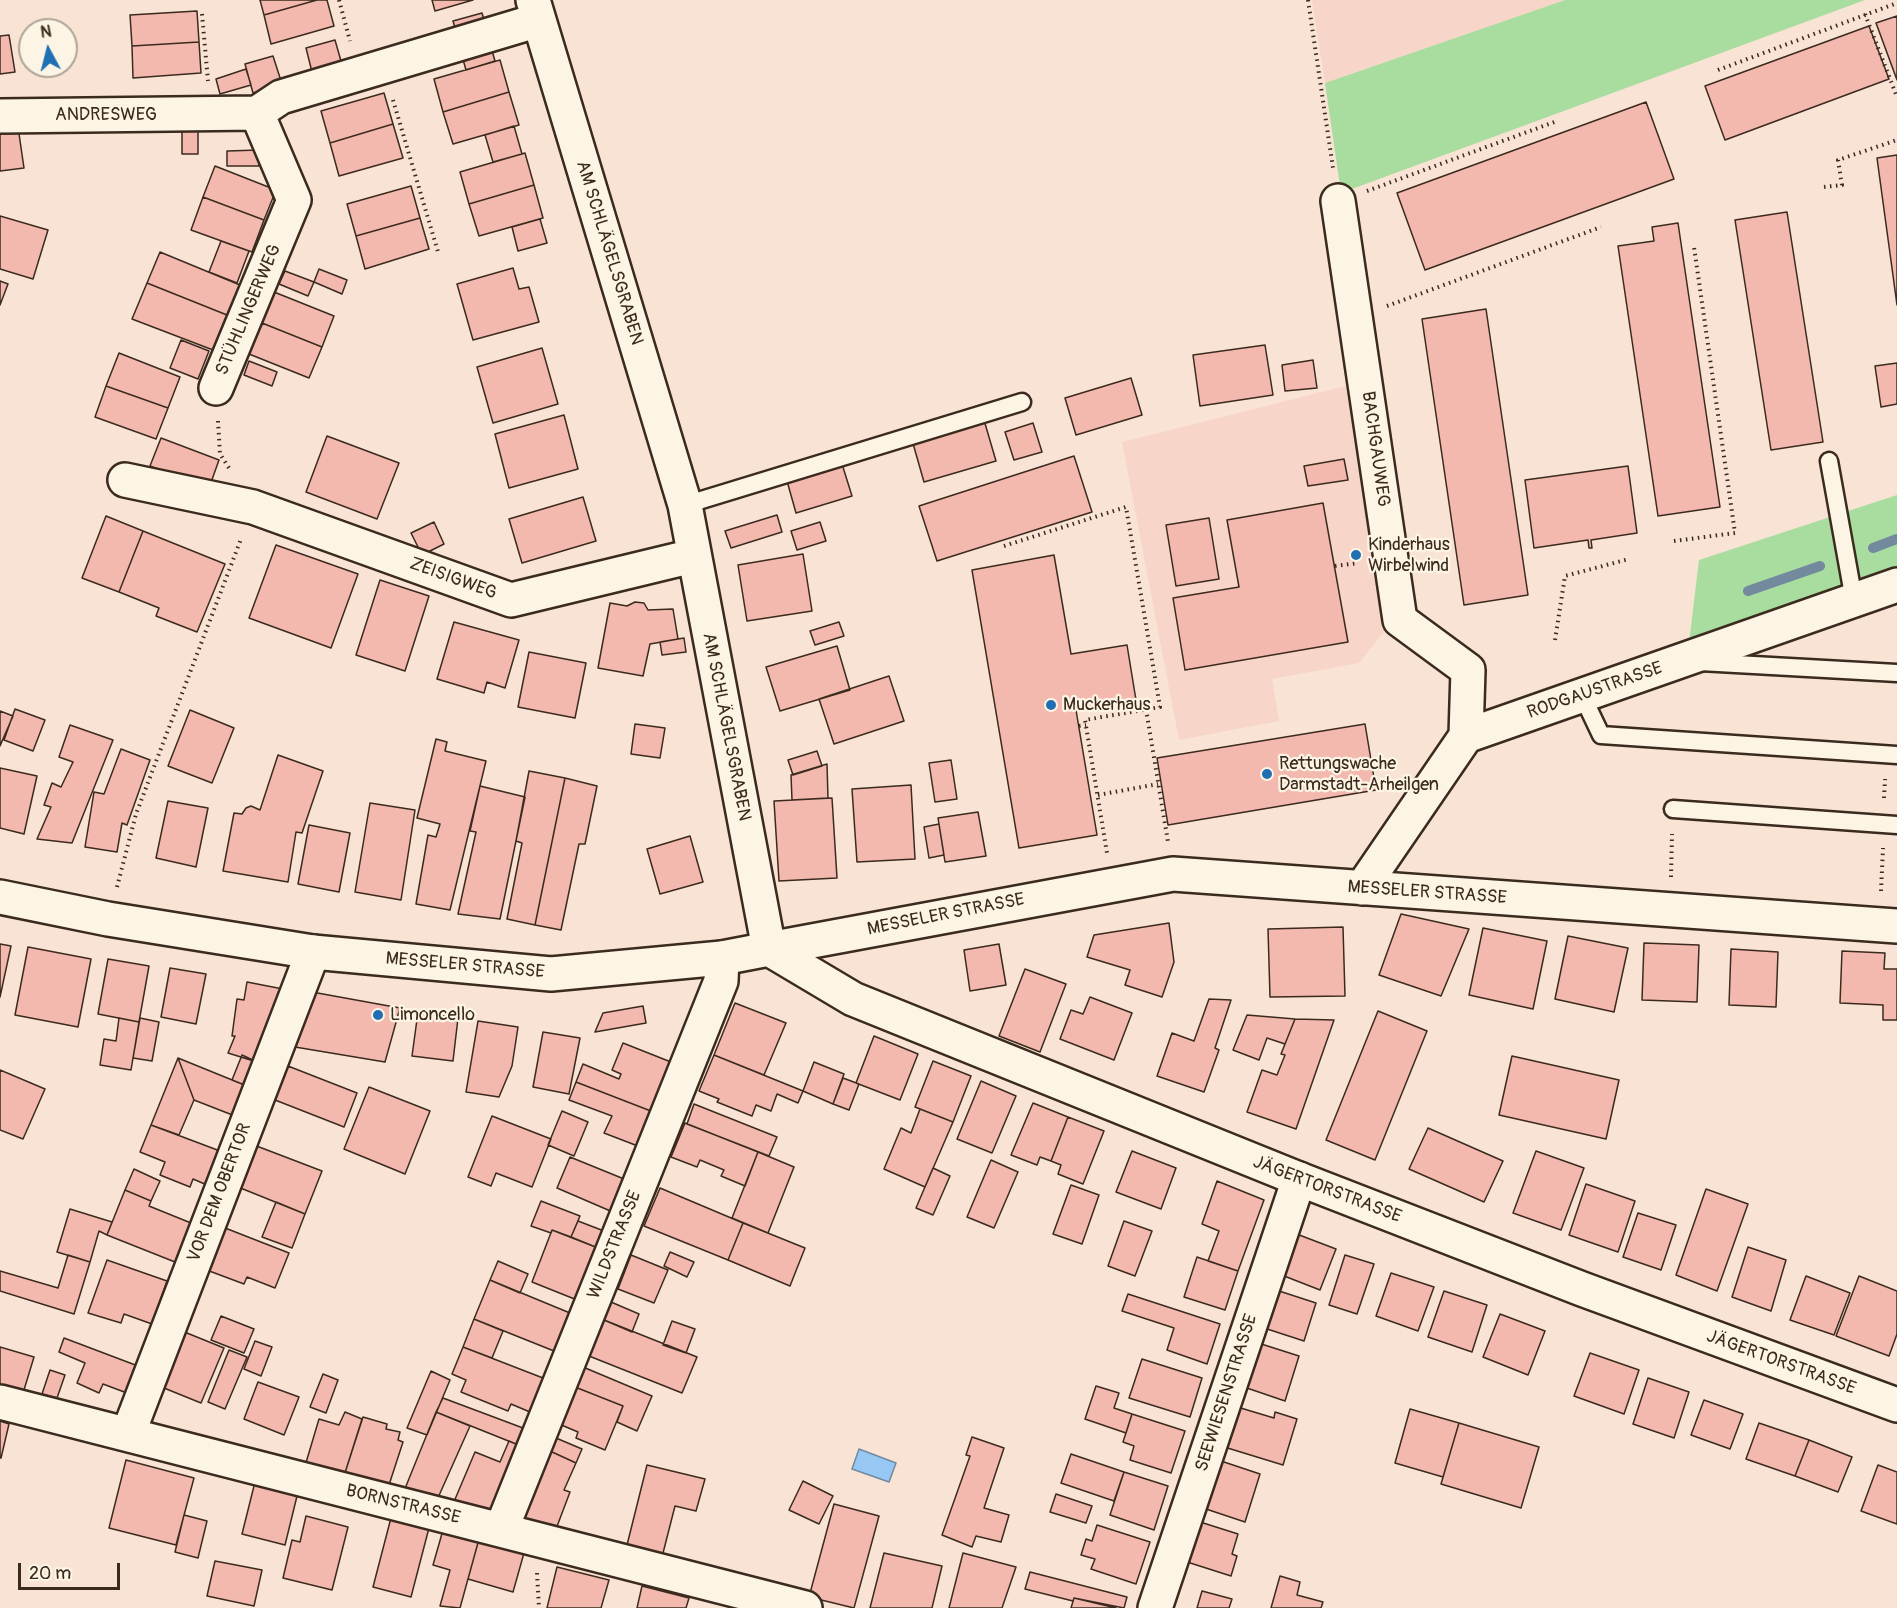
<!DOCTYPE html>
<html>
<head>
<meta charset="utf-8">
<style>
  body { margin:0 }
  #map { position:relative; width:1897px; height:1608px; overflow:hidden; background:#f9e3d4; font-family:Pangolin,sans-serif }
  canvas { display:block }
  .north { position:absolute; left:18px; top:18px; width:60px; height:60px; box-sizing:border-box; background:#fcf5e5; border:2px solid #afa495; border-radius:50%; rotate:353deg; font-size:16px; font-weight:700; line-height:24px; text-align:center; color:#3b2a1e }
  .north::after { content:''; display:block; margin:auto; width:21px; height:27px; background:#1f6fb2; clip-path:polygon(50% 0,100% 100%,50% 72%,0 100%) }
  .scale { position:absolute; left:18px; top:1563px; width:102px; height:27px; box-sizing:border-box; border:3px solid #3b2a1e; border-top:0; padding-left:8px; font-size:18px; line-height:21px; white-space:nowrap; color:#3b2a1e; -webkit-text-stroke:4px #fcf5e5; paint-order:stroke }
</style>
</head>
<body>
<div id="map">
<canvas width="1897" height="1608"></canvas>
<div class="north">N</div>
<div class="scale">20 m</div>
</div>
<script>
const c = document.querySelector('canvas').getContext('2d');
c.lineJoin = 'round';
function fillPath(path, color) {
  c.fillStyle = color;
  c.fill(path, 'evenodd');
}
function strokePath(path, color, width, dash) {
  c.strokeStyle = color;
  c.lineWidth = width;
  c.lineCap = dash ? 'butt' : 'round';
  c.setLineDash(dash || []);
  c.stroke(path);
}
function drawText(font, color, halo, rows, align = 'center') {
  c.font = font + ' Pangolin,sans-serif';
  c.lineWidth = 4.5;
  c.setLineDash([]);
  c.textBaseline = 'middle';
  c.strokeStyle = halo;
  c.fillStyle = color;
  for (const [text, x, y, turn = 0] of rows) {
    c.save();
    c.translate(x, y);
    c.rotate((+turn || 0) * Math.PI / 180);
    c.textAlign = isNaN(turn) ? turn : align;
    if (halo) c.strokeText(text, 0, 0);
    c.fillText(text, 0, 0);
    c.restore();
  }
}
fillPath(new Path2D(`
  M1312,0h253l-240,83z
  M1353,384l37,240 -31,39 -87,16 7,42 -100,19 -57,-298zM1344,459l3,21 -39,6 -3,-20zM1323,503l24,139 -174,-44 66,-11 -11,-67zM1209,518l10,61 -43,7 -10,-61z`), '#f7d6c9');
fillPath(new Path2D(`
  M1565,0h300l-524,193 -16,-110z
  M1897,495v75l-208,73 10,-83z`), '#a8dd9f');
const water = new Path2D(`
  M859,1449l37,14 -7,19 -37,-13z`);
fillPath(water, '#97c8f3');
strokePath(water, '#72899e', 1.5);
strokePath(new Path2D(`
  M1873,548l24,-9
  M1748,591l72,-25`), '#72899e', 10);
const building = new Path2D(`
  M260,0h57l-53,15z
  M317,0h10l7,26 -63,18 -7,-29z
  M432,0h41l-38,11z
  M197,11l2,31 -67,4 -2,-31z
  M482,13l4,14 -29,8 -4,-14z
  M1897,16v64l-21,-57z
  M1869,26l20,53 -164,61 -20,-54z
  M9,35l6,37 -15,2v-38z
  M335,40l8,28 -30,8 -7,-28z
  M199,42l2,31 -68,5 -1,-32z
  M491,47l4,14 -29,9 -4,-14z
  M273,56l9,28 -29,9 -8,-29z
  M500,60l9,32 -66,20 -9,-33z
  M246,69l5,16 -31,9 -4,-15z
  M509,92l10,33 -66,19 -10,-32z
  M384,93l9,31 -63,19 -9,-32z
  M1646,102l28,77 -249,91 -28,-77z
  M17,120l7,48 -24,3v-48z
  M393,124l10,34 -64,18 -9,-33z
  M198,125v29h-16v-28z
  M514,126l8,28 -29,8 -8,-27z
  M259,150v16h-32v-15z
  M525,153l9,32 -65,19 -9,-32z
  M1897,155v150l-20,-147z
  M215,166l61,24 -12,30 -61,-23z
  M534,185l9,33 -64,18 -10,-32z
  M411,186l9,32 -64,18 -9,-32z
  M203,197l61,23 -12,32 -61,-22z
  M1787,212l36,230 -52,8 -36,-230z
  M0,216l48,14 -15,49 -33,-10z
  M420,218l9,31 -64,20 -9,-33z
  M540,219l7,24 -29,8 -6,-24z
  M1678,223l42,284 -62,9 -40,-270 36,-5 -2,-14z
  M221,241l28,10 -12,32 -28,-11z
  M160,252l80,33 -13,30 -80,-32z
  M513,268l6,21 10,-2 10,35 -66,18 -16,-56z
  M319,269l28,11 -5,14 -28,-12z
  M285,271l29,11 -6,14 -29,-12z
  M0,281l8,3 -8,21z
  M147,283l80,32 -14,35 -81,-31z
  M274,292l60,24 -12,31 -60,-24z
  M1486,309l42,286 -64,10 -42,-286z
  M262,323l60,24 -13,31 -60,-24z
  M181,340l28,11 -11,28 -28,-11z
  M1265,345l8,50 -73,11 -7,-51z
  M542,348l16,56 -65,19 -16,-56z
  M119,353l61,24 -12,31 -62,-22z
  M1313,360l4,28 -32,3 -3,-26z
  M249,361l28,11 -5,14 -28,-11z
  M1897,363v41l-16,3 -6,-41z
  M1131,378l11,37 -66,20 -11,-37z
  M106,386l62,22 -12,31 -61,-22z
  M564,415l14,54 -69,19 -14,-54z
  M984,420l12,41 -72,21 -12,-42z
  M1033,423l9,29 -28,8 -9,-28z
  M327,436l72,27 -22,56 -71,-27z
  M161,438l58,22 -10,28 -59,-22z
  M1074,456l18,56 -155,49 -18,-55z
  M1344,459l4,21 -40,6 -4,-20z
  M842,464l10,32 -56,17 -9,-32z
  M1628,466l9,67 -46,7 1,8h-3l-1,-8 -54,8 -9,-68z
  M583,497l13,44 -74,22 -13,-44z
  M1323,503l25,139 -163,28 -12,-72 66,-11 -12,-67z
  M777,515l5,17 -51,16 -6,-17z
  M106,516l37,15 -24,61 -37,-14z
  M1209,518l10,61 -43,7 -10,-61z
  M434,522l10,22 -22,11 -11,-22z
  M820,522l6,19 -29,9 -6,-19z
  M143,531l82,33 -28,68 -41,-16 3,-8 -40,-16z
  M276,545l82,29 -27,74 -82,-30z
  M803,554l9,57 -65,10 -9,-56z
  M1054,555l17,99 56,-9 9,55 -60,10 21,125 -78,13 -47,-278z
  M380,580l49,16 -24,75 -49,-16z
  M635,602l9,1 4,7 25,-1 5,30 -28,5 -7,32 -45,-8 12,-65 17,3z
  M454,622l65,18 -14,48 -18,-6 -3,11 -47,-14z
  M839,622l5,14 -29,9 -5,-14z
  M684,638l2,14 -24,3 -2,-13z
  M837,646l13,44 -70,21 -14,-44z
  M529,652l57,11 -11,55 -57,-11z
  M889,676l15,45 -70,23 -15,-45z
  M15,709l30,11 -12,31 -29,-11z
  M190,710l44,18 -22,55 -44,-17z
  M0,711l13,5 -13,30z
  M635,724l30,4 -5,30 -29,-4z
  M1365,724l11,66 -208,35 -11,-67z
  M70,725l43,15 -41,103 -35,-4 14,-32 -7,-2 8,-22 9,4 12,-25 -14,-5z
  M436,739l11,3 -2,9 41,10 -36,149 -34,-6 12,-69 8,2 4,-13 -23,-6z
  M121,749l29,11 -23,65 -5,-2 -5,29 -32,-5 9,-55 10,2z
  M817,751l5,15 -29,9 -5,-15z
  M278,755l45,16 -21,62 -6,-1 -8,50 -65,-11 11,-58 8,1 4,-6 5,-2 9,4z
  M951,760l6,39 -22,3 -6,-39z
  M827,764l1,34 -36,2 -1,-25z
  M0,768l37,8 -13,58 -24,-6z
  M529,771l36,7 -30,147 -28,-6 15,-76 -6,-2z
  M565,778l32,8 -12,58h-6l-18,86 -26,-5z
  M911,785l4,74 -58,3 -5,-73z
  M480,786l45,11 -25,122 -42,-5 18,-82 -6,-1z
  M832,798l5,80 -58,3 -5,-80z
  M168,801l40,7 -12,59 -40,-9z
  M370,803l45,7 -14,90 -46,-8z
  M978,812l8,44 -41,6 -7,-44z
  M939,824l5,31 -15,3 -5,-31z
  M309,825l41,8 -11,59 -41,-8z
  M690,836l13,46 -43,12 -13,-45z
  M1401,914l68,15 -28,67 -62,-21z
  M1169,923l5,39 -12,35 -37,-12 5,-15 -43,-13 7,-22z
  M1343,927l2,69 -75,1 -2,-68z
  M1483,928l64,13 -14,68 -64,-14z
  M1568,936l60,12 -14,64 -59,-13z
  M1644,943l55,2 -2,57 -55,-2z
  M0,944l11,2 -11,51z
  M999,944l7,41 -36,6 -6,-41z
  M28,947l63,12 -13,68 -63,-12z
  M1731,949l47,3 -2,55 -47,-2z
  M1842,951l43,2 -1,16h13v51h-14v-15l-43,-2z
  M108,959l41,7 -10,56 -41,-8z
  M170,968l36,6 -10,50 -35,-7z
  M1025,969l41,15 -26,68 -41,-16z
  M247,982l41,8 -31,72 -29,-9 7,-17h-3l5,-37 7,1z
  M312,992l88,16 -15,54 -90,-15z
  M1090,997l42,16 -18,47 -54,-21 11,-29 12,4z
  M1209,999l22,1 -16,48 4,2 -15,42 -47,-16 15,-43 22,8z
  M735,1003l51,20 -22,52 -50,-20z
  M643,1006l3,17 -51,9 8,-19z
  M1378,1011l49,20 -52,129 -49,-20z
  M418,1012l40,6 -5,43 -41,-5z
  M1247,1015l48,4 -10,25 -18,-6 -8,22 -26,-10z
  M119,1018l20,4 -8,48 -31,-5 4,-26 12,2z
  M140,1018l19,4 -7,39 -19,-3z
  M1295,1019l39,1 -38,109 -49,-17 15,-42 15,5 8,-20 -4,-1z
  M478,1021l40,6 -6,39 -13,31 -33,-5z
  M543,1032l37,6 -11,56 -36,-7z
  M874,1036l44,18 -18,46 -44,-17z
  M623,1043l53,21 -20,49 -80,-31 7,-18 36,15 2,-5 -9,-4z
  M242,1055l15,7 -10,24 -15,-6z
  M714,1055l89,36 -5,12 -21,-9 -6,17 -15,-6 -4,11 -35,-14 2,-3 -20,-8z
  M1512,1056l107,24 -13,59 -107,-24z
  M178,1058l69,28 -12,30 -41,-16z
  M178,1058l16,42 -15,35 -28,-10z
  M933,1061l38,15 -18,46 -38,-15z
  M814,1062l30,12 -11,30 -30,-13z
  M288,1066l69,27 -13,34 -69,-27z
  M0,1070l45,19 -22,50 -23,-9z
  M843,1078l16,6 -10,26 -16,-6z
  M981,1081l35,15 -24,57 -35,-14z
  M576,1082l80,31 -13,35 -39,-15 8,-17 -43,-16z
  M369,1087l61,24 -25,63 -61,-25z
  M1033,1103l35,14 -17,44 -11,-4 -3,8 -26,-10z
  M694,1104l83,33 -8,19 -82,-32z
  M920,1109l33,13 -28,65 -41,-18 17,-41 10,5z
  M562,1111l26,11 -14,34 -26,-11z
  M492,1116l59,23 -19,48 -36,-14 -5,13 -23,-9z
  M1068,1117l36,14 -21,53 -25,-10 3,-9 -10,-4z
  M685,1123l73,29 -13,34 -24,-10 3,-6 -24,-10 -3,7 -26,-10z
  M151,1125l69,26 -13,34 -14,-6 -3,8 -30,-12 5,-13 -25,-10z
  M1428,1128l75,33 -19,41 -75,-33z
  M254,1145l68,26 -17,43 -67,-27z
  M1132,1151l44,17 -15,41 -45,-17z
  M1536,1151l48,17 -23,62 -48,-17z
  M758,1152l36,15 -26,66 -36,-15z
  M570,1157l59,24 -14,32 -58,-25z
  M991,1160l27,12 -24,56 -27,-11z
  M933,1168l17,8 -17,39 -17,-7z
  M134,1169l26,12 -9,20 -26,-11z
  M1217,1181l47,19 -26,71 -30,-10 11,-30 -17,-7z
  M1586,1184l49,17 -17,51 -49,-17z
  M1071,1185l28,10 -17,49 -29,-10z
  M660,1188l83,35 -15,37 -84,-34z
  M1706,1189l42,15 -31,87 -41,-16z
  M125,1190l26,11 -2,5 42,17 -16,39 -68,-27z
  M541,1201l39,15 -9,21 -19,-7 -1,3 -20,-7z
  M276,1202l29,12 -13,34 -30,-11z
  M70,1209l42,13 -5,13 -8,-4 -9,31 -33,-10z
  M1638,1213l38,12 -15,45 -38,-13z
  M578,1221l26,10 -6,17 -27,-11z
  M1124,1221l28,10 -17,45 -27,-10z
  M743,1223l62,25 -15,38 -62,-26z
  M220,1226l69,27 -14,35 -28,-11 -3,7 -40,-15z
  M552,1230l46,18 -21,52 -45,-18z
  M1294,1233l42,16 -16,41 -41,-16z
  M1748,1247l38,13 -15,51 -39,-14z
  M670,1252l24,10 -7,15 -23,-11z
  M68,1255l22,7 -16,52 -74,-23v-20l58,17z
  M631,1255l37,15 -14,33 -36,-14z
  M1345,1255l29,9 -17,50 -28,-9z
  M1197,1257l41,14 -13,39 -41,-13z
  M107,1260l60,21 -15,43 -28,-10 -3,9 -33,-10z
  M498,1261l30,13 -8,19 -30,-13z
  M1391,1273l43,14 -16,44 -42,-15z
  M1806,1276l44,17 -16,42 -44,-15z
  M1859,1276l38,15v43l-8,22 -53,-20z
  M490,1280l80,33 -16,38 -80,-32z
  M1273,1289l43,14 -12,38 -43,-14z
  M1444,1291l43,14 -15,47 -44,-15z
  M1128,1294l92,30 -13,40 -40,-14 7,-22 -52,-17z
  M611,1302l28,12 -7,18 -28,-12z
  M1500,1314l45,17 -17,44 -45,-18z
  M221,1316l33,13 -10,24 -33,-13z
  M474,1319l29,12 -11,27 -29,-11z
  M604,1320l93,37 -15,36 -93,-37z
  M672,1321l23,8 -9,24 -23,-8z
  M182,1331l42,17 -23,55 -42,-17z
  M64,1338l74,28 -11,27 -24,-9 -4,9 -22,-10 8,-20 -26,-11z
  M255,1341l17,6 -11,29 -17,-7z
  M1255,1342l44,14 -14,45 -44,-15z
  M0,1347l34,10 -14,46 -20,-6z
  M463,1347l80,31 -13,34 -19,-8 -3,7 -47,-19 5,-12 -14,-6z
  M229,1350l18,7 -22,52 -17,-7z
  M1590,1353l49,17 -15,44 -50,-18z
  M1142,1359l60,19 -12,39 -61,-19z
  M583,1367l69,29 -15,35 -20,-9 6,-16 -48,-19z
  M50,1370l15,5 -8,23 -15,-4z
  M431,1371l19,9 -23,55 -20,-7z
  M323,1374l15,6 -12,33 -16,-6z
  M1648,1378l41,14 -15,46 -41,-14z
  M258,1382l41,15 -15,38 -40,-16z
  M1096,1386l23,7 -5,15 18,6 -6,19 -41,-14z
  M575,1387l48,19 -18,44 -29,-12 2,-6 -19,-8z
  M443,1398l80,30 -7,16 -80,-32z
  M1704,1400l39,14 -13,35 -39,-14z
  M1234,1406l40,12 1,-6 22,7 -14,46 -62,-19z
  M1410,1409l49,14 -16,54 -48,-14z
  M345,1412l17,7 -18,57 -39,-10 14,-47 20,6z
  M436,1412l34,14 -33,74 -33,-9z
  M1132,1414l53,17 -14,42 -41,-13 4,-14 -11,-4z
  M363,1417l24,7 -1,5 14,3 -2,8 5,2 -15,46 -44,-12z
  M0,1421l9,3 -8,34h-1z
  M1459,1423l80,24 -18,61 -80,-24z
  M1759,1423l50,17 -14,36 -49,-17z
  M972,1437l32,11 -20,60 25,7 -8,27 -25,-6 -4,11 -30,-12 28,-79 -4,-1z
  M556,1438l26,11 -6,14 -26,-12z
  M1809,1440l43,17 -14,35 -43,-16z
  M509,1441l9,4 -27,68 -38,-9 22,-52 25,10z
  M550,1451l26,12 -12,27 6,2 -14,37 -35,-8z
  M1071,1454l53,18 -10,29 -53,-18z
  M1215,1459l45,15 -15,48 -45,-15z
  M126,1460l68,18 -18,67 -67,-17z
  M647,1465l58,14 -9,32 -21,-5 -13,51 -36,-8z
  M1878,1465l19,7v52l-36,-13z
  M1124,1472l44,14 -14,44 -44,-15z
  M803,1481l30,15 -14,28 -30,-14z
  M255,1482l43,10 -13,53 -43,-11z
  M1056,1494l36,12 -6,17 -36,-11z
  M834,1504l45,12 -25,92 -45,-11z
  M392,1514l38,10 -19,73 -38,-10z
  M184,1515l23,6 -9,37 -23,-6z
  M306,1516l42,11 -16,63 -49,-12 9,-38 8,2z
  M1197,1521l41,13 -6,20 5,2 -6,20 -47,-15z
  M1097,1525l53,17 -14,42 -45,-15 4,-10 -14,-4 5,-16 6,2z
  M443,1530l36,9 -19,69 -20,-2 10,-36 -17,-5z
  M479,1539l45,14 -11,39 -45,-13z
  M884,1553l58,13 -10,42h-62z
  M963,1553l53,14 -14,41h-53z
  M215,1561l47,9 -8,36 -47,-10z
  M557,1567l52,13 -8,28h-54z
  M1030,1572l97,25 -3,11 -50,-10 -1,3 -48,-12z
  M1280,1576l20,6 -3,13 26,7 -2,6h-50z
  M642,1586l47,12 -3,10h-49z
  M1202,1591l30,8 -3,9h-32z
  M1074,1598l42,10h-45z`);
fillPath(building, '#f3b8ae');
strokePath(building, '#3b2a1e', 1.5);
const lane = new Path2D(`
  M1829,461l25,139
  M685,505l337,-103
  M1700,662l197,11
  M1582,695l19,40 296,20
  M1673,809l224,16`);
const street = new Path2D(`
  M533,0l152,505 84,444 404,-75 724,52
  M0,116l257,-3 24,-16 258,-77
  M1338,201l62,419 68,50 -2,66
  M216,388l78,-188 -37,-87
  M125,480l128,27 258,93 182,-44
  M1362,888l104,-152 431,-151
  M0,1402l805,206
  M128,1434l185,-482
  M501,1530l220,-549 1,-23
  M1155,1608l144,-429`);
const secondary = new Path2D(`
  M0,897l108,22 205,33 238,22 171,-16 47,-9 84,50 446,180 283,110 315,116`);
strokePath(lane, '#3b2a1e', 21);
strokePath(street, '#3b2a1e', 38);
strokePath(secondary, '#3b2a1e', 38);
strokePath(new Path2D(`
  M339,0l11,41
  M1308,0l25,168
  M202,14l6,67
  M1865,14l32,83
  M1718,70l179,-67
  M393,100l45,152
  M1824,187l18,-2 -4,-25 59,-20
  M1367,191l190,-70
  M1387,306l214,-79
  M218,421l2,33 9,14
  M1674,541l61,-8 -41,-286
  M1004,546l122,-39 34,200 -75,13 22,133
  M1335,566l23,-3
  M1555,640l10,-64 64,-17
  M1146,709l22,133
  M1079,726l7,-1
  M1098,795l60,-11
  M1884,798l1,-19
  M1671,877l1,-43
  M117,887l19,-73 105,-275
  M1881,891l2,-43
  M537,1573l2,35`), '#3b2a1e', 4, [1.5, 4.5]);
strokePath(lane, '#fcf5e5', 16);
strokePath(street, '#fcf5e5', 33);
strokePath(secondary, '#fcf5e5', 33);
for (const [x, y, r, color] of [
  [1356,555,6,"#1f6fb2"],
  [1051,705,6,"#1f6fb2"],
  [1267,774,6,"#1f6fb2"],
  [378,1015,6,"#1f6fb2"]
]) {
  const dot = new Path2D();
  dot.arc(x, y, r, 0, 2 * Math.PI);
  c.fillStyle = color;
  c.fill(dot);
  strokePath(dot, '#fcf5e5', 2);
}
drawText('18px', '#3b2a1e', '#fcf5e5', [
  ["ANDRESWEG",106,115],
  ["AM SCHLÄGELSGRABEN",609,253,73],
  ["STÜHLINGERWEG",249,310,-67],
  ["BACHGAUWEG",1375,449,82],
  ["ZEISIGWEG",453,579,20],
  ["RODGAUSTRASSE",1595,691,-19],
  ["AM SCHLÄGELSGRABEN",726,727,79],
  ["MESSELER STRASSE",1427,893,4],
  ["MESSELER STRASSE",946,915,-11],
  ["MESSELER STRASSE",465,966,5],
  ["JÄGERTORSTRASSE",1327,1190,21],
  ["VOR DEM OBERTOR",220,1193,-69],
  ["WILDSTRASSE",615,1245,-68],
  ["JÄGERTORSTRASSE",1781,1363,20],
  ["SEEWIESENSTRASSE",1227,1393,-72],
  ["BORNSTRASSE",403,1505,14]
]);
drawText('18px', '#3b2a1e', '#fcf5e5', [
  ["Kinderhaus",1368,545],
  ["Wirbelwind",1368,566],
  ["Muckerhaus",1063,705],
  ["Rettungswache",1279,764],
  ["Darmstadt-Arheilgen",1279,785],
  ["Limoncello",390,1015]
], 'left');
</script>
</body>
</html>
